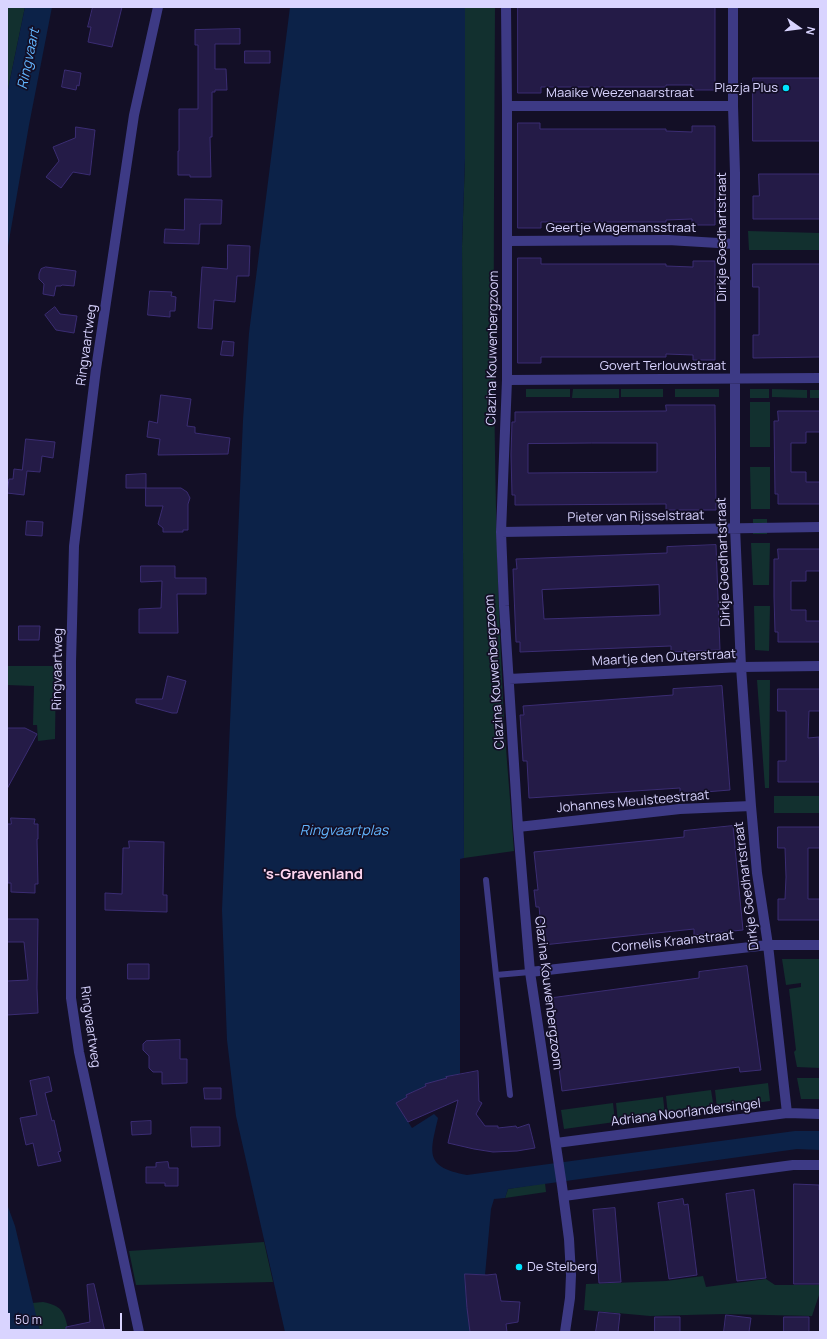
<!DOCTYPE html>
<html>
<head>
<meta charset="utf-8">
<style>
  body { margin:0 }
  #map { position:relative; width:827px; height:1339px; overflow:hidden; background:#130f26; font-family:Manrope,sans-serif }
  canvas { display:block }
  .frame { position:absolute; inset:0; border:8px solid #d9d4ff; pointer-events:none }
  .north { position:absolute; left:779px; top:8px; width:40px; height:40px; -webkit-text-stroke:3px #130f26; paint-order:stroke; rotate:104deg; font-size:11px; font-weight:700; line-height:16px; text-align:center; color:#d9d4ff }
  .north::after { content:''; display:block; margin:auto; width:14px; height:18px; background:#d9d4ff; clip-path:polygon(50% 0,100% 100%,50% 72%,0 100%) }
  .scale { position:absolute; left:8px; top:1313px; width:114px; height:18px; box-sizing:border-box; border:2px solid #d9d4ff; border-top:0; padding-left:5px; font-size:12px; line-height:14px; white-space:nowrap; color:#d9d4ff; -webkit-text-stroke:3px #130f26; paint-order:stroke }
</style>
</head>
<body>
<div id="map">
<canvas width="827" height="1339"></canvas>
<div class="frame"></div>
<div class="north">N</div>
<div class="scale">50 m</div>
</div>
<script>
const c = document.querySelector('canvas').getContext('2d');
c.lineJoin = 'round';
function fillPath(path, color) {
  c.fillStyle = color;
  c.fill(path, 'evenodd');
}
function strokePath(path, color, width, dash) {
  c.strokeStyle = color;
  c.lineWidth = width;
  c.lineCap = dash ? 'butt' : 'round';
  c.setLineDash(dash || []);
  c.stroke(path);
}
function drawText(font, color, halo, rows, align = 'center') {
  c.font = font + ' Manrope,sans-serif';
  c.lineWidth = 3.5;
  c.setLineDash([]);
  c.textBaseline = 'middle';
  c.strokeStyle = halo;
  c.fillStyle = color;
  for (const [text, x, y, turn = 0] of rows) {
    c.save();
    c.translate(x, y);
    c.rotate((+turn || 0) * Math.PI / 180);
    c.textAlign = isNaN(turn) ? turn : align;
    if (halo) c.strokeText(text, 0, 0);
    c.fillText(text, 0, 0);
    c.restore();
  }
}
fillPath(new Path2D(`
  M7,7h18l-18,87z
  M465,7h30c-1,223 -4,447 7,671 2,57 8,115 12,173l-50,7 -2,-612 3,-87z
  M748,231l72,2v17h-71z
  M526,389h44v8h-44z
  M573,389h46v9h-47z
  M621,389h42v8h-42z
  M675,389h44v8h-44z
  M750,389h19v9h-19z
  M772,389l35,1v8l-35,-1z
  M810,390h10v8h-10z
  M750,402h20v45h-20z
  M750,467h20v42h-19z
  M753,519h14v15h-14z
  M751,543h19l-1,42h-16z
  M754,606h16l-1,45 -14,-1z
  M7,666h49l-1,73 -17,2 -1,-16h-4l1,-39 -27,-1z
  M757,680h13l-1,108h-4z
  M774,796h46v17h-46z
  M782,959h38v109l-23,-1 -3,-15 2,-2 -7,-61 12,-2v-4l-15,2z
  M797,1078h23v21h-19z
  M768,1083l2,18 -53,7 -2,-18z
  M711,1090l3,19 -46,6 -2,-19z
  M663,1097l2,18 -47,7 -2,-19z
  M613,1103l2,19 -51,7 -3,-19z
  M545,1183l1,9 -41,6 3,-9z
  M264,1242l9,40 -137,3 -7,-34z
  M703,1276l3,11 60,-8 9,6h45v7l-8,24 -89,-2 -73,2 -66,-6 2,-26 80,-3z
  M43,1302c21,4 21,11 26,30h-29l-8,-29z`), '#12302f');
fillPath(new Path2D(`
  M25,7h27l-23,118 -22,127v-158z
  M290,7h175v152l-3,87 2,612 -4,1v215l-14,3 1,1 -21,7v1l-20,9 1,2 -11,6 16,25 22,-14 4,4c-8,35 -14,49 29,57l328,-44h25v19l-23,-1 -289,40 -3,9 -11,1 -3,10 -6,66 -20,-1 2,34 3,24h-185l-49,-216 -9,-76 -5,-130 21,-490 6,-87z
  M7,1204l8,22 25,106h-33z`), '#0c2248');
const building = new Path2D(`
  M93,7h29l-10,40 -24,-5 3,-15h-3z
  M518,7h197v83h-23v-5h-26v2h-125v6h-23z
  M240,29v15h-25v25h11l1,21h-12v2h-3v45h-2l1,40h-21v-2h-12v-24h1v-42h19v-64h-3v-15z
  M245,51h25v12h-25z
  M65,70l16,3 -2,13 -2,-1 -1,5 -14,-3z
  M753,78h67v63h-67z
  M518,123h22v6h126v2l26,1v-6h23v99h-23v-6l-26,1v2h-125v6h-23z
  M76,127l19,3 -5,45 -17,-3 -12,16 -15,-11 13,-16 -6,-14 22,-9z
  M759,174h61v45h-67v-23h6z
  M185,199l37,1 -1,24h-21l-1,20 -35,-1 1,-14 19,1z
  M228,245l22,1 -1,30h-12l-2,26 -21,-2 -2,29 -14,-1 4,-61 25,2z
  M518,258h23v6h125v2l27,1v-6h22v99h-22v-5l-27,-1v3h-125v6h-23z
  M753,264h67v93l-67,1v-23h6v-48h-6z
  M46,267l30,4 -2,15 -12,-1 -1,1h-5l-2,10 -11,-2 1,-10 -5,-5v-5l2,-5z
  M150,291l22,1 -1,4 5,1 -1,14h-5v6l-22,-2z
  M55,307l5,7 17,2 -3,17 -18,-3 -11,-15z
  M223,341l11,1 -1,14 -12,-1z
  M161,395l30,4 -4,27 8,1v6l35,5 -2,16 -70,1 2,-16 -13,-2 2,-16 8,2z
  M666,405h49l1,105h-50v-6l-151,1v-10h-3l-1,-40 1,-33h3v-10l151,-1zM592,443h65v29l-129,1v-29z
  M778,411h42v21h-14v11h-15v29h15v10h14v22h-42v-10h-3l-1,-73h4z
  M26,439l29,3 -2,16 -11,-2 -2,16 -13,-1 -3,24 -17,-2 2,-14h4l1,-10 8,1z
  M146,474v14h-20v-13z
  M146,488h35l6,4 3,6 -2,6v26h-5v2h-20v-4l-5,-4 5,-18h-17z
  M27,521l16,1 -1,14 -16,-1z
  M716,545l4,105 -49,2v-6l-151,6v-10h-4l-3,-73h4l-1,-10 151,-6v-6zM659,585l1,30 -116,4 -2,-29z
  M778,549h42v22h-14v10h-15v29h15v11h14v21h-42v-10h-3l-1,-35v-38h4z
  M141,566h34v12h31v16h-29l1,39h-39v-24l22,-1 1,-27 -21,1z
  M19,626h21l-1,14h-20z
  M168,676l18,5 -9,32h-5l-36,-10v-4h26z
  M722,686l8,104 -50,4v-6l-151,10 -2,-37h-4l-3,-46h4l-1,-9 150,-11v-6z
  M778,689h42v22h-11l-1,27 11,-1 1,45h-42v-21h8v-50h-8z
  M7,728h18l12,6 -30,55z
  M11,818l24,1 -1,5h4v15h-1l1,45h-3v9l-24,-1v-9h-3l-1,-59h4z
  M733,826l10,104 -49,5v-6l-151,16 -4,-38h-3l-2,-17h4l-4,-38 150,-15v-6z
  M778,827h42v21h-12v51h12v21h-42v-21h7l1,-22 -1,-29h-7z
  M129,841l35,1 -1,53h4v17l-62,-2v-17l17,1 1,-46h6z
  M7,919h31l-1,69 1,25 -31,2v-34l21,-1 -4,-38h-17z
  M128,964h21v15h-21z
  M747,966l14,104 -21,2 -1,-5 -177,24 -5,-38h-4l-2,-17h4l-5,-38 149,-20v-6z
  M180,1040v19h7v24l-25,1v-12h-9l-4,-4v-12l-6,-6v-6l3,-3z
  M478,1071l1,30 3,2 -6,11 9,12h13v2l18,-2 1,2 12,-4 6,24 -18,3 -24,1 -19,-3 -26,-6 10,-43 -50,22 -12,-19 11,-6 -1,-2 20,-9 -1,-2 22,-6 -1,-1z
  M49,1077l3,14 -7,2 7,28 2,-1 7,31 -3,1 3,9 -23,5 -5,-23 -7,2 -6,-27 17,-3 -7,-34z
  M204,1088h17v11h-16z
  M151,1121v13l-19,1 -1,-13z
  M191,1127h29v19l-28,1z
  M168,1162l1,6h9v18h-13v-3h-19v-16h10v-4z
  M794,1184l25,1v5h1v94h-26z
  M754,1190l12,88 -29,3 -11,-87z
  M683,1199l1,6 4,-1 9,71 -28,4 -11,-76z
  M615,1208l6,74 -22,1 -6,-73z
  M465,1274l22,1 9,-1 5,27 19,1 -2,20 -12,2 1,8h-37l-3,-24z
  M94,1284l11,48h-39v-5l24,-5 -3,-37z
  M599,1312l21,2 -2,18h-22z
  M726,1315l25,3 -2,14h-25z
  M655,1317h25v15h-25z
  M784,1317h25v15h-25z`);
fillPath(building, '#241b47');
strokePath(building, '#3b2d73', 1);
strokePath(new Path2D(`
  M486,880l10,95
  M510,1095l-14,-120 34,-3`), '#3d3a85', 6);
strokePath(new Path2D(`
  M506,7l1,99v274l-6,152 3,74 14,221 12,145 32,214 7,53 2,36 -1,23 -5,34
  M733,7v99l2,67v354l6,140 10,139 6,67 11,72 19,168
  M507,106h226
  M507,241l161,-1 67,4
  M507,380l313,-2
  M501,532l319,-5
  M509,679l232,-12 79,-1
  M518,827l162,-18 71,-3
  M530,972l238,-27h52
  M556,1143l231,-30 33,1
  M564,1196l229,-31h27
  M139,1332l-60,-280 -8,-54v-336l3,-116 22,-177 38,-254 24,-108`), '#3d3a85', 10);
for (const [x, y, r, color] of [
  [786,88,4,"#00e5ff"],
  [519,1267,4,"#00e5ff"]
]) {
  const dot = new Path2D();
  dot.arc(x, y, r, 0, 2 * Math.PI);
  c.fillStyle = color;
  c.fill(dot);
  strokePath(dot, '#130f26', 1.5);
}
drawText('13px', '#d9d4ff', '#130f26', [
  ["Plazja Plus",778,88],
  ["De Stelberg",527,1267,"left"]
], 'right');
drawText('13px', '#d9d4ff', '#130f26', [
  ["Maaike Weezenaarstraat",620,93],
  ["Geertje Wagemansstraat",621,228],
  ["Dirkje Goedhartstraat",722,237,-90],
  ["Ringvaartweg",87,345,-82],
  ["Clazina Kouwenbergzoom",493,348,-89],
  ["Govert Terlouwstraat",663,366],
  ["Pieter van Rijsselstraat",636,517,-1],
  ["Dirkje Goedhartstraat",724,562,-92],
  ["Maartje den Outerstraat",664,658,-3],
  ["Ringvaartweg",58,669,-89],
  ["Clazina Kouwenbergzoom",495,672,-94],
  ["Johannes Meulsteestraat",633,802,-5],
  ["Dirkje Goedhartstraat",747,886,-97],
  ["Cornelis Kraanstraat",673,942,-6],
  ["Clazina Kouwenbergzoom",548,993,83],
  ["Ringvaartweg",90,1027,82],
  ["Adriana Noorlandersingel",686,1113,-7]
]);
drawText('italic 14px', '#62b6ff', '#130f26', [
  ["Ringvaart",29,59,-78],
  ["Ringvaartplas",344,831]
]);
drawText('bold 15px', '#ffd6f0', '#130f26', [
  ["'s-Gravenland",313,875]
]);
</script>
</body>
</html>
